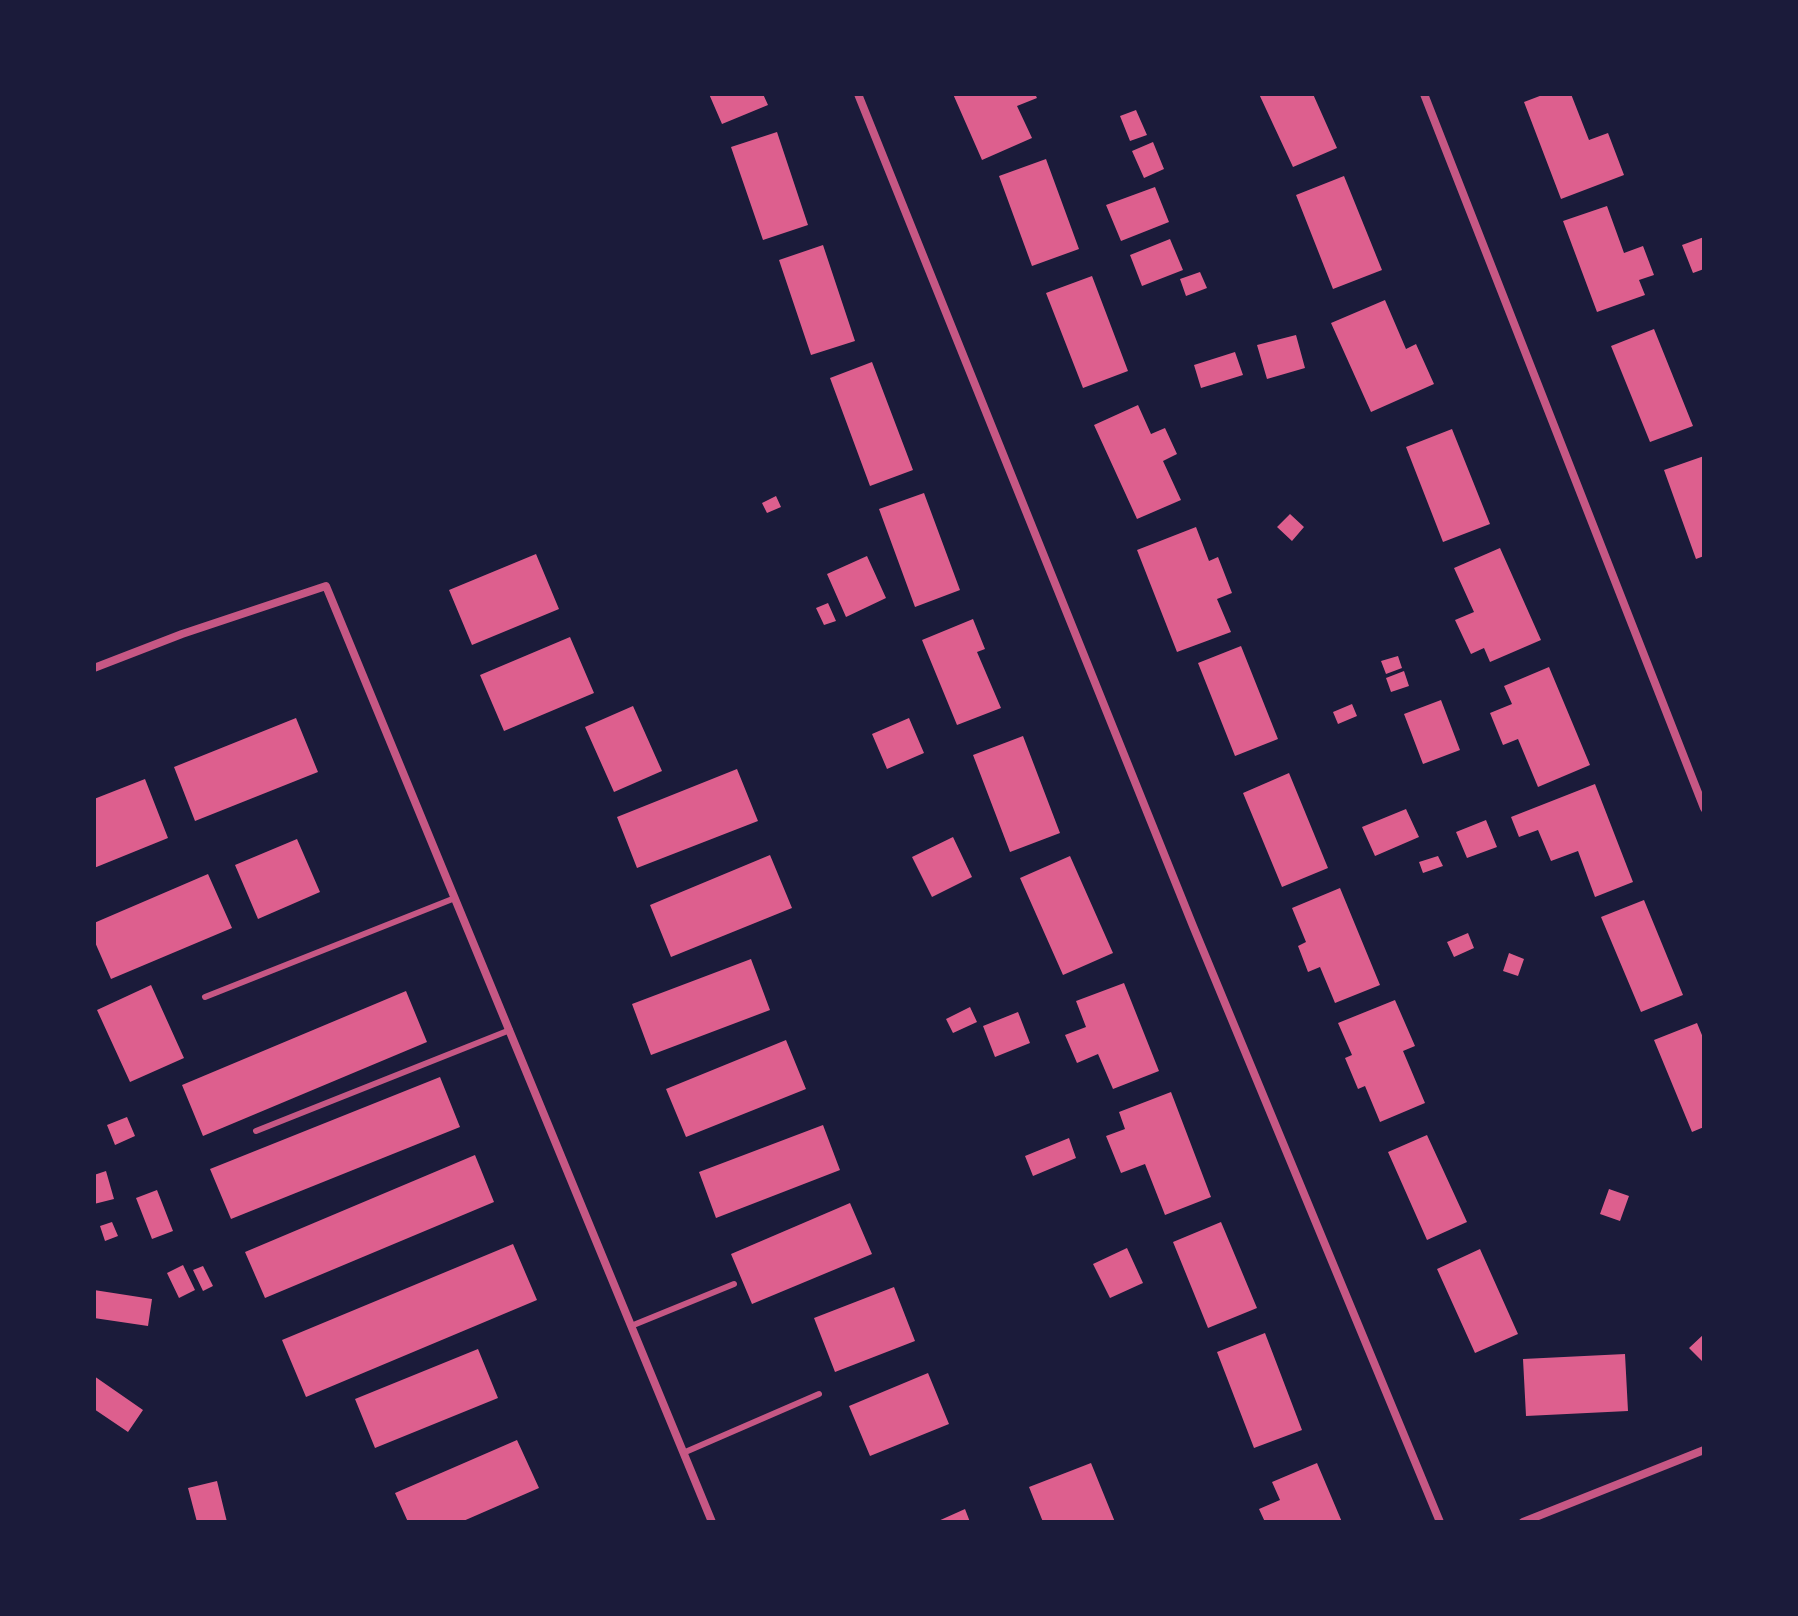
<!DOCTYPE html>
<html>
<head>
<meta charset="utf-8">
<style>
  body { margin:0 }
  #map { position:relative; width:1798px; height:1616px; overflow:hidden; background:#1b1b3a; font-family:"PT Sans",sans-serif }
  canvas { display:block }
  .frame { position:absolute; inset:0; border:96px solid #1b1b3a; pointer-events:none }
</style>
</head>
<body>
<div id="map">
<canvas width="1798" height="1616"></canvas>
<div class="frame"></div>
</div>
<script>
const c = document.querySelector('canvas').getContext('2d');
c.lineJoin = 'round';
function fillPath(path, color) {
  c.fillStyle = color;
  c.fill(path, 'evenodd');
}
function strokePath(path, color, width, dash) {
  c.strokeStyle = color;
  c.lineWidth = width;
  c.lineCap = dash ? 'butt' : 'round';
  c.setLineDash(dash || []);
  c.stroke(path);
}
fillPath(new Path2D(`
  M709,94h54l5,11 -46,19z
  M953,94h82l2,4 -20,8 15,32 -50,22z
  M1259,94h54l24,54 -44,19z
  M1545,94h26l18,46 19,-7 16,42 -63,24 -37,-97z
  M1136,110l11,25 -17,6 -10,-25z
  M777,132l31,93 -45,15 -32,-93z
  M1153,142l11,27 -20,9 -12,-27z
  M1046,159l33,90 -47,17 -33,-90z
  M1344,176l38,94 -49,19 -37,-94z
  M1155,187l14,35 -48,19 -15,-36z
  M1607,206l17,47 19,-7 11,29 -15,5 6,15 -48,17 -34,-91z
  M1704,237v32l-11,4 -11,-28z
  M1170,239l13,31 -41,16 -12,-31z
  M823,245l32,96 -44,14 -32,-95z
  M1200,272l7,16 -21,8 -6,-17z
  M1092,276l36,95 -45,17 -37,-95z
  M1385,300l21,49 10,-5 18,40 -63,28 -40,-89z
  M1654,329l39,97 -43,16 -39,-96z
  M1296,335l9,33 -38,11 -10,-34z
  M1235,352l8,23 -42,13 -7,-23z
  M872,362l41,108 -43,16 -40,-108z
  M1138,405l13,29 14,-6 12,26 -14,7 18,39 -44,19 -43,-94z
  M1452,429l38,95 -47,18 -37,-95z
  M1704,456v100l-8,3 -32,-89z
  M924,493l36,97 -45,17 -36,-98z
  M776,496l5,11 -14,6 -5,-10z
  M1290,514l14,13 -12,14 -15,-14z
  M1196,527l13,34 9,-4 14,36 -15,6 14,33 -54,20 -40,-102z
  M1500,548l41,92 -51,22 -6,-14 -13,6 -16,-34 19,-8 -20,-44z
  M536,554l23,55 -87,36 -23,-55z
  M867,556l19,42 -40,19 -19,-43z
  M828,603l8,18 -12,4 -8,-17z
  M973,619l12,30 -8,3 24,56 -44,17 -35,-85z
  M570,637l24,56 -90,38 -24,-56z
  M1241,646l37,93 -43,17 -37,-93z
  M1398,656l4,12 -16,6 -5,-13z
  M1549,667l41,98 -52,22 -20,-48 -15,6 -13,-32 22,-9 -8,-18z
  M1404,671l5,15 -18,6 -5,-14z
  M1441,700l19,50 -37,14 -19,-50z
  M1352,704l5,12 -19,8 -5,-12z
  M633,706l29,65 -48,21 -29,-65z
  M296,718l22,54 -123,49 -21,-54z
  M909,718l15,35 -37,16 -15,-35z
  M1023,736l37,97 -50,19 -37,-97z
  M737,769l21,52 -121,47 -20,-51z
  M1289,773l39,95 -46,19 -39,-94z
  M145,779l23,59 -74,30v-69z
  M1595,784l38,98 -38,15 -17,-46 -27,10 -13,-31 -19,7 -8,-20z
  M1406,809l13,28 -44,19 -13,-29z
  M1486,820l11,27 -30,11 -11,-26z
  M953,837l19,40 -40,20 -20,-40z
  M297,839l23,53 -62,27 -23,-54z
  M770,855l22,53 -121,49 -21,-52z
  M1070,856l43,97 -50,22 -43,-97z
  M1438,856l5,10 -20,7 -4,-11z
  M208,874l24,54 -121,51 -17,-39v-17z
  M1340,888l40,97 -45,18 -15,-36 -12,5 -10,-26 8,-4 -14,-34z
  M1644,900l39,95 -42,17 -40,-95z
  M1468,933l6,15 -20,9 -7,-15z
  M1509,953l15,6 -6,17 -15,-5z
  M751,959l19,51 -119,45 -19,-51z
  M1124,983l35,88 -46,18 -15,-35 -21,9 -12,-28 21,-8 -10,-26z
  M151,985l33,73 -54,24 -33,-72z
  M406,991l21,51 -224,94 -21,-51z
  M1395,1000l20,46 -12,5 22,52 -45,19 -15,-36 -7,3 -13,-31 7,-3 -14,-32z
  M970,1007l7,15 -24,11 -7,-14z
  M1018,1012l12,31 -35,14 -12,-31z
  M1697,1023l7,17v87l-12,5 -38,-92z
  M786,1040l20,49 -120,48 -20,-48z
  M440,1077l20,50 -229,92 -21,-50z
  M1171,1092l40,105 -46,18 -20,-51 -24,9 -15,-37 19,-7 -6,-17z
  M127,1117l8,19 -20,9 -8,-20z
  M823,1125l17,45 -124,48 -17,-46z
  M1427,1135l40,87 -40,18 -39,-88z
  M1069,1138l7,20 -43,18 -8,-20z
  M475,1155l19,47 -229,96 -20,-46z
  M106,1171l8,28 -20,5v-29z
  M1609,1189l20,7 -9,25 -20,-7z
  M157,1190l16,41 -21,8 -16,-41z
  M850,1203l22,51 -120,50 -21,-50z
  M112,1222l6,14 -13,5 -5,-15z
  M1221,1222l36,86 -49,20 -35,-86z
  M513,1244l24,56 -231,97 -24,-57z
  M1127,1248l16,35 -33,15 -17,-34z
  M1480,1249l38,85 -43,19 -38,-84z
  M183,1265l12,25 -16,8 -12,-25z
  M203,1266l10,20 -10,5 -10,-21z
  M894,1287l21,54 -80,31 -21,-54z
  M94,1290l58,9 -4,27 -54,-8z
  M1265,1333l37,97 -48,18 -37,-96z
  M1704,1334v29l-15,-15z
  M478,1349l20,49 -123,50 -20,-49z
  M1625,1354l3,57 -102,5 -3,-57z
  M928,1373l21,51 -79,32 -21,-50z
  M94,1376l49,34 -15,22 -34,-23z
  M517,1440l22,48 -78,34h-53l-13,-29z
  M1091,1463l24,59h-72l-14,-35z
  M1317,1463l25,59h-77l-6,-13 21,-9 -8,-18z
  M217,1481l10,41h-30l-9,-34z
  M965,1509l5,13h-34z`), '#dd5f8e');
strokePath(new Path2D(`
  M205,997l250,-99
  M256,1131l254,-101
  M631,1326l103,-42
  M683,1453l136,-59`), '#c65784', 6);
strokePath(new Path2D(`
  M858,94l335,832 247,596
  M1424,94l280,714
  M94,668l88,-34 144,-48 386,936
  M1523,1522l181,-72`), '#c65784', 8);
</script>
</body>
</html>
